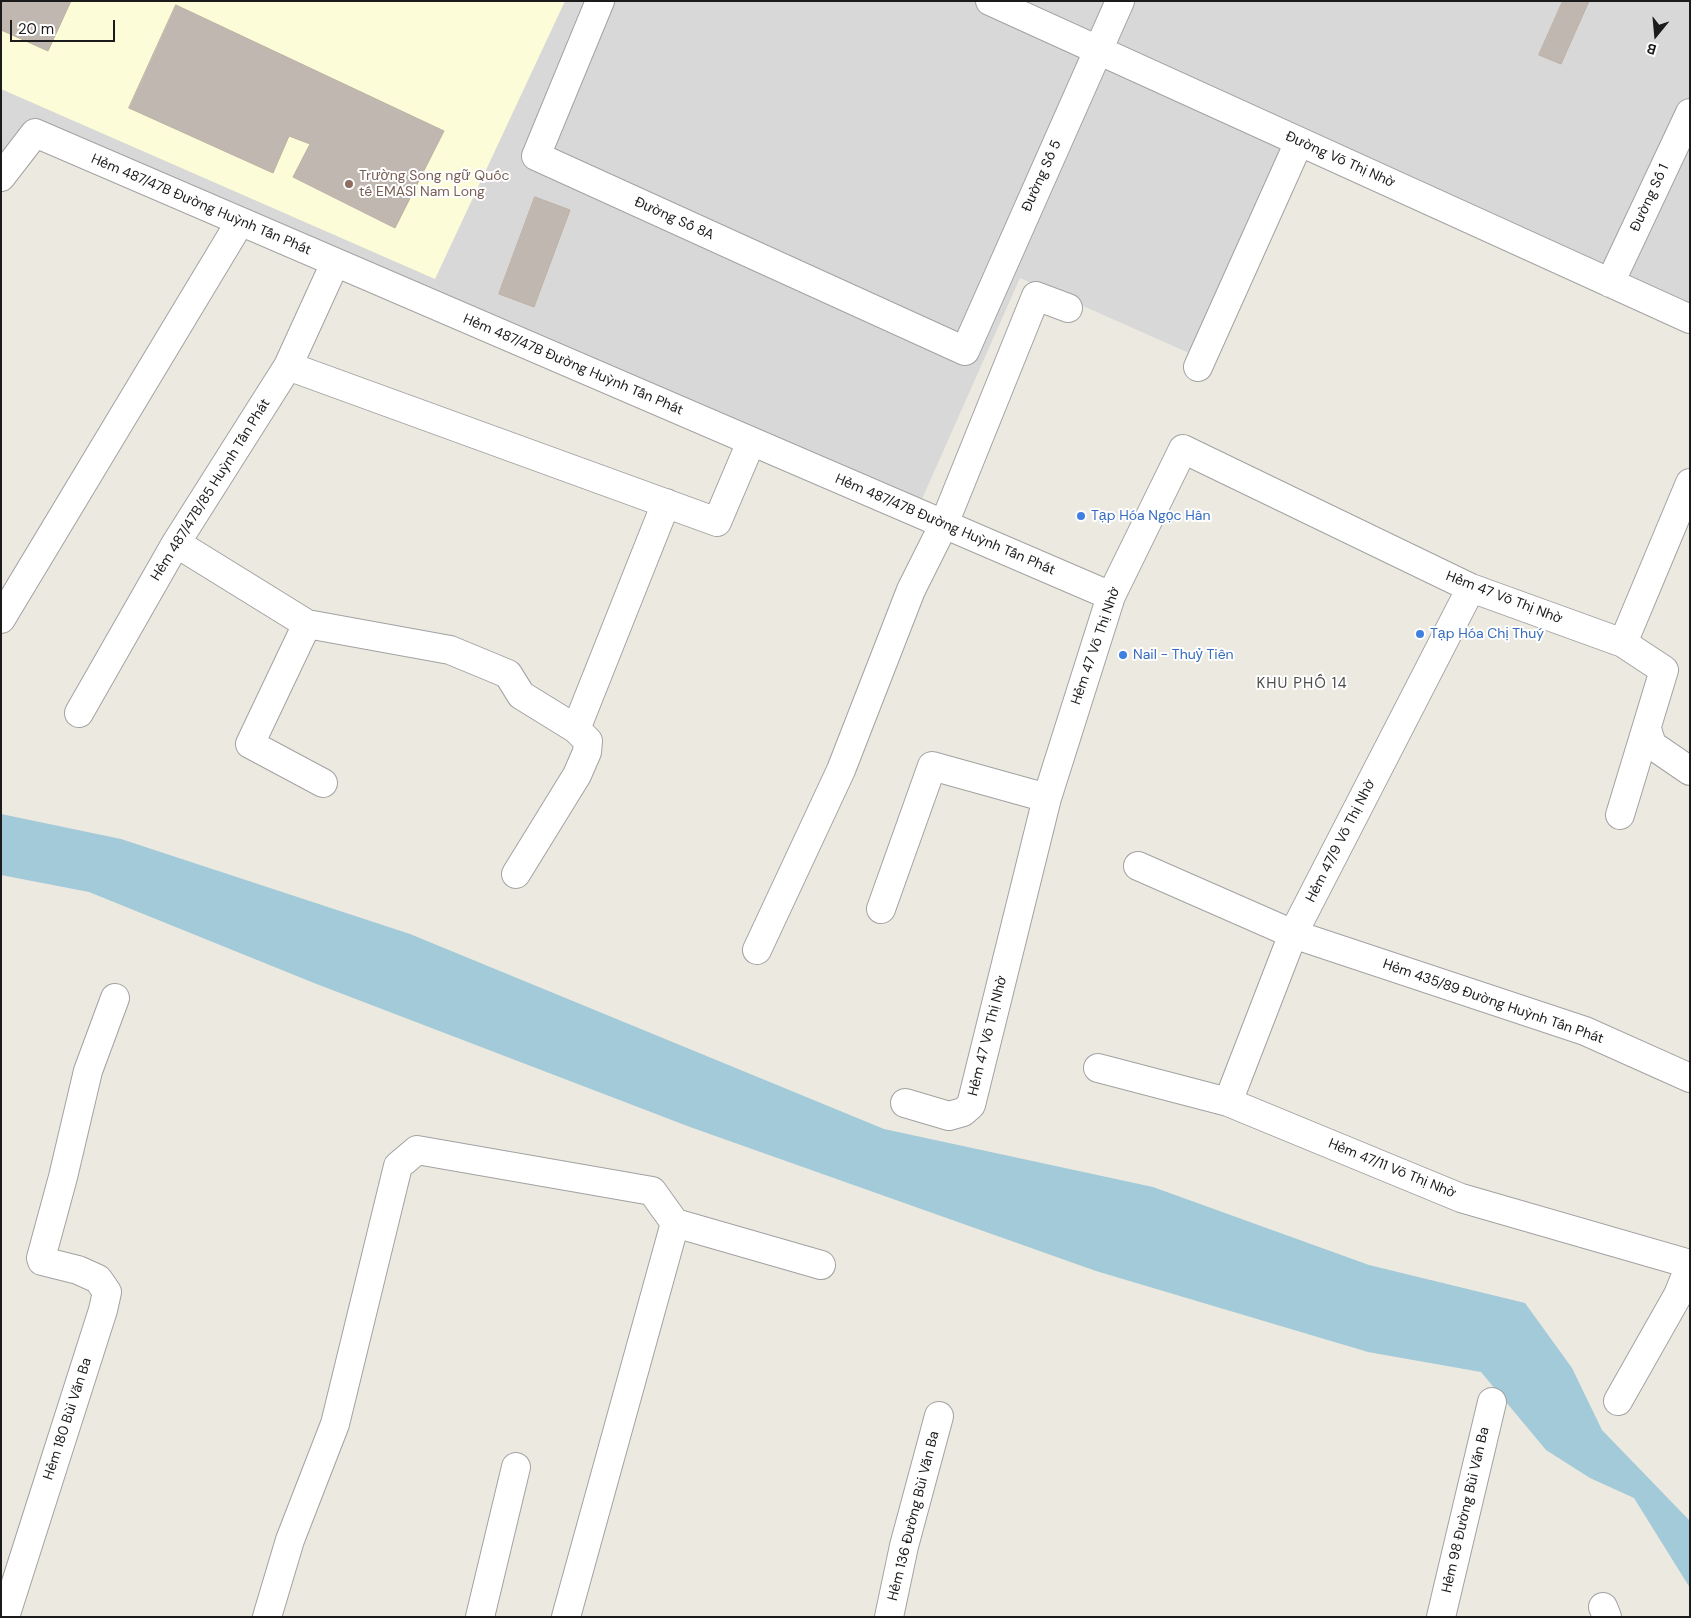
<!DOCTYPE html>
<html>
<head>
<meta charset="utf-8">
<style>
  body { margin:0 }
  #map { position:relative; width:1691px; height:1618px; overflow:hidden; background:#ece9e0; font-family:"DM Sans",sans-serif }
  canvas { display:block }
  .frame { position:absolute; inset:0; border:2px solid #1b1b1b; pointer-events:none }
  .north { position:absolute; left:1631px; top:10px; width:50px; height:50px; -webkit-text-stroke:4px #fff; paint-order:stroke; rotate:197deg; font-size:14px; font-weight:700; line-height:20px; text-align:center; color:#1b1b1b }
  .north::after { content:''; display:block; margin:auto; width:18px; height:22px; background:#1b1b1b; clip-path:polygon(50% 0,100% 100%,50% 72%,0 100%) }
  .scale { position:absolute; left:10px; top:20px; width:105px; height:22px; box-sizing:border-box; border:2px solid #1b1b1b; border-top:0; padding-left:6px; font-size:15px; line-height:18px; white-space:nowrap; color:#1b1b1b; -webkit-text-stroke:4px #fff; paint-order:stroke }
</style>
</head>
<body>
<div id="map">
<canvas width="1691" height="1618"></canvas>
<div class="frame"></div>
<div class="north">B</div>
<div class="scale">20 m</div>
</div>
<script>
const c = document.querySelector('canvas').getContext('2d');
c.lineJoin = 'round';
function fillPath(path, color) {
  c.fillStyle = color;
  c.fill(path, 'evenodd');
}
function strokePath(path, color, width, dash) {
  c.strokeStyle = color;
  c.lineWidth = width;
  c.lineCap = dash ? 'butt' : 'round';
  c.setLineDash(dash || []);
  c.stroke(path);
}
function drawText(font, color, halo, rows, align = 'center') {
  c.font = font + ' "DM Sans",sans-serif';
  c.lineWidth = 4;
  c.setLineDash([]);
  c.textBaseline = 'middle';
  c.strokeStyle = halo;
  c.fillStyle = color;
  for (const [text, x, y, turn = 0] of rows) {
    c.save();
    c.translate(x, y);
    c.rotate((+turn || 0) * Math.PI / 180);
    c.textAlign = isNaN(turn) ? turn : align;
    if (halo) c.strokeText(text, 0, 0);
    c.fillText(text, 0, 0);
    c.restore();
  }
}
fillPath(new Path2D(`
  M1,1h1689v311l-396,-173 -105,214 -169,-75 -98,221 -886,-379 -35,44z`), '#d9d8d8');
fillPath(new Path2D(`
  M1,1h564l-130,278 -434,-190z`), '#fcfdd8');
fillPath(new Path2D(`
  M1,814l120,25 289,95 474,195 269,58 216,78 156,38 47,65 30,62 87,90 1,68 -56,-90 -44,-20 -44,-28 -65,-78 -113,-20 -272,-81 -406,-144 -376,-144 -225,-91 -88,-17z`), '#a2cad8');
const building = new Path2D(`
  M1,1h70l-23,50 -47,-21z
  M1563,1h26l-28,63 -22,-9z
  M176,5l268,126 -49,97 -102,-51 17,-33 -21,-8 -16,37 -144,-65z
  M535,197l35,13 -36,97 -35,-13z`);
fillPath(building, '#c0b8b0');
strokePath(building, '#bdb0a4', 1);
const minor = new Path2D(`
  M600,1l-64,155 429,195 155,-350
  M990,1l700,318
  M1,177l34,-44 1076,463
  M1610,283l80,-170
  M288,366l429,156 34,-80
  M1198,367l101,-225
  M176,543l131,81 143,26 58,24 13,21 55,34 12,12 -1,11 -10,23 -61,99
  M1,619l239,-397
  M307,624l-57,120 73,39
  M1623,643l67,-160
  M79,713l97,-170 112,-177 47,-103
  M576,729l90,-226
  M1647,729l5,16 38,26
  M1138,866l155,68 292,97 105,47
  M881,909l51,-143 115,32
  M757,950l84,-180 70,-180 33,-66 92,-228 32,12
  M1098,1068l130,34 233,96 229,66
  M1228,1102l65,-168 178,-346
  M905,1103l44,13 14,-4 8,-7 76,-307 64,-202 72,-147 288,139 152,55 41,27 -44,145
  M1618,1401l60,-106 12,-30
  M1603,1607l4,10
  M5,1617l98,-307 4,-18 -9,-13 -20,-9 -36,-9 -1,-3 22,-81 25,-106 27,-73
  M267,1617l23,-77 45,-116 63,-258 19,-16 235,41 23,32 146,42
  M480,1617l36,-150
  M566,1617l109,-394
  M889,1617l15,-71 35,-130
  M1441,1617l51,-215`);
strokePath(minor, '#a2a2a2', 30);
strokePath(minor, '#fff', 28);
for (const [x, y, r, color] of [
  [349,184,5,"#8d6e63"],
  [1081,516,5,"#3f7fe0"],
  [1420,634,5,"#3f7fe0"],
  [1123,655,5,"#3f7fe0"]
]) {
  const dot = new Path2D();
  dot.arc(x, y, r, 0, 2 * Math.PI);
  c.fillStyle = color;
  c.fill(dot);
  strokePath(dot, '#fff', 2);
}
drawText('14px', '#1b1b1b', '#fff', [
  ["Đường Võ Thị Nhờ",1340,160,24],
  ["Đường Số 5",1042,176,-66],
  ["Đường Số 1",1650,198,-65],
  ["Hẻm 487/47B Đường Huỳnh Tấn Phát",201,205,23],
  ["Đường Số 8A",674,219,24],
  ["Hẻm 487/47B Đường Huỳnh Tấn Phát",573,365,23],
  ["Hẻm 487/47B/85 Huỳnh Tấn Phát",211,490,-58],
  ["Hẻm 487/47B Đường Huỳnh Tấn Phát",945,525,23],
  ["Hẻm 47 Võ Thị Nhờ",1504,598,21],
  ["Hẻm 47 Võ Thị Nhờ",1096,646,-71],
  ["Hẻm 47/9 Võ Thị Nhờ",1341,841,-63],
  ["Hẻm 435/89 Đường Huỳnh Tấn Phát",1493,1002,19],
  ["Hẻm 47 Võ Thị Nhờ",988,1036,-76],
  ["Hẻm 47/11 Võ Thị Nhờ",1392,1169,22],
  ["Hẻm 180 Bùi Văn Ba",68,1419,-72],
  ["Hẻm 98 Đường Bùi Văn Ba",1466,1510,-77],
  ["Hẻm 136 Đường Bùi Văn Ba",914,1516,-76]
]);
drawText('14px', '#785e54', '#fff', [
  ["Trường Song ngữ Quốc",359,176],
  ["tế EMASI Nam Long",359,192]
], 'left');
drawText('14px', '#366cbe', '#fff', [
  ["Tạp Hóa Ngọc Hân",1091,516],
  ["Tạp Hóa Chị Thuý",1430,634],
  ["Nail - Thuỷ Tiên",1133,655]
], 'left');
c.letterSpacing = '1px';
drawText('15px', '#4e4e4e', '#fff', [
  ["KHU PHỐ 14",1302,684]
]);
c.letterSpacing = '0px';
</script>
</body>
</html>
